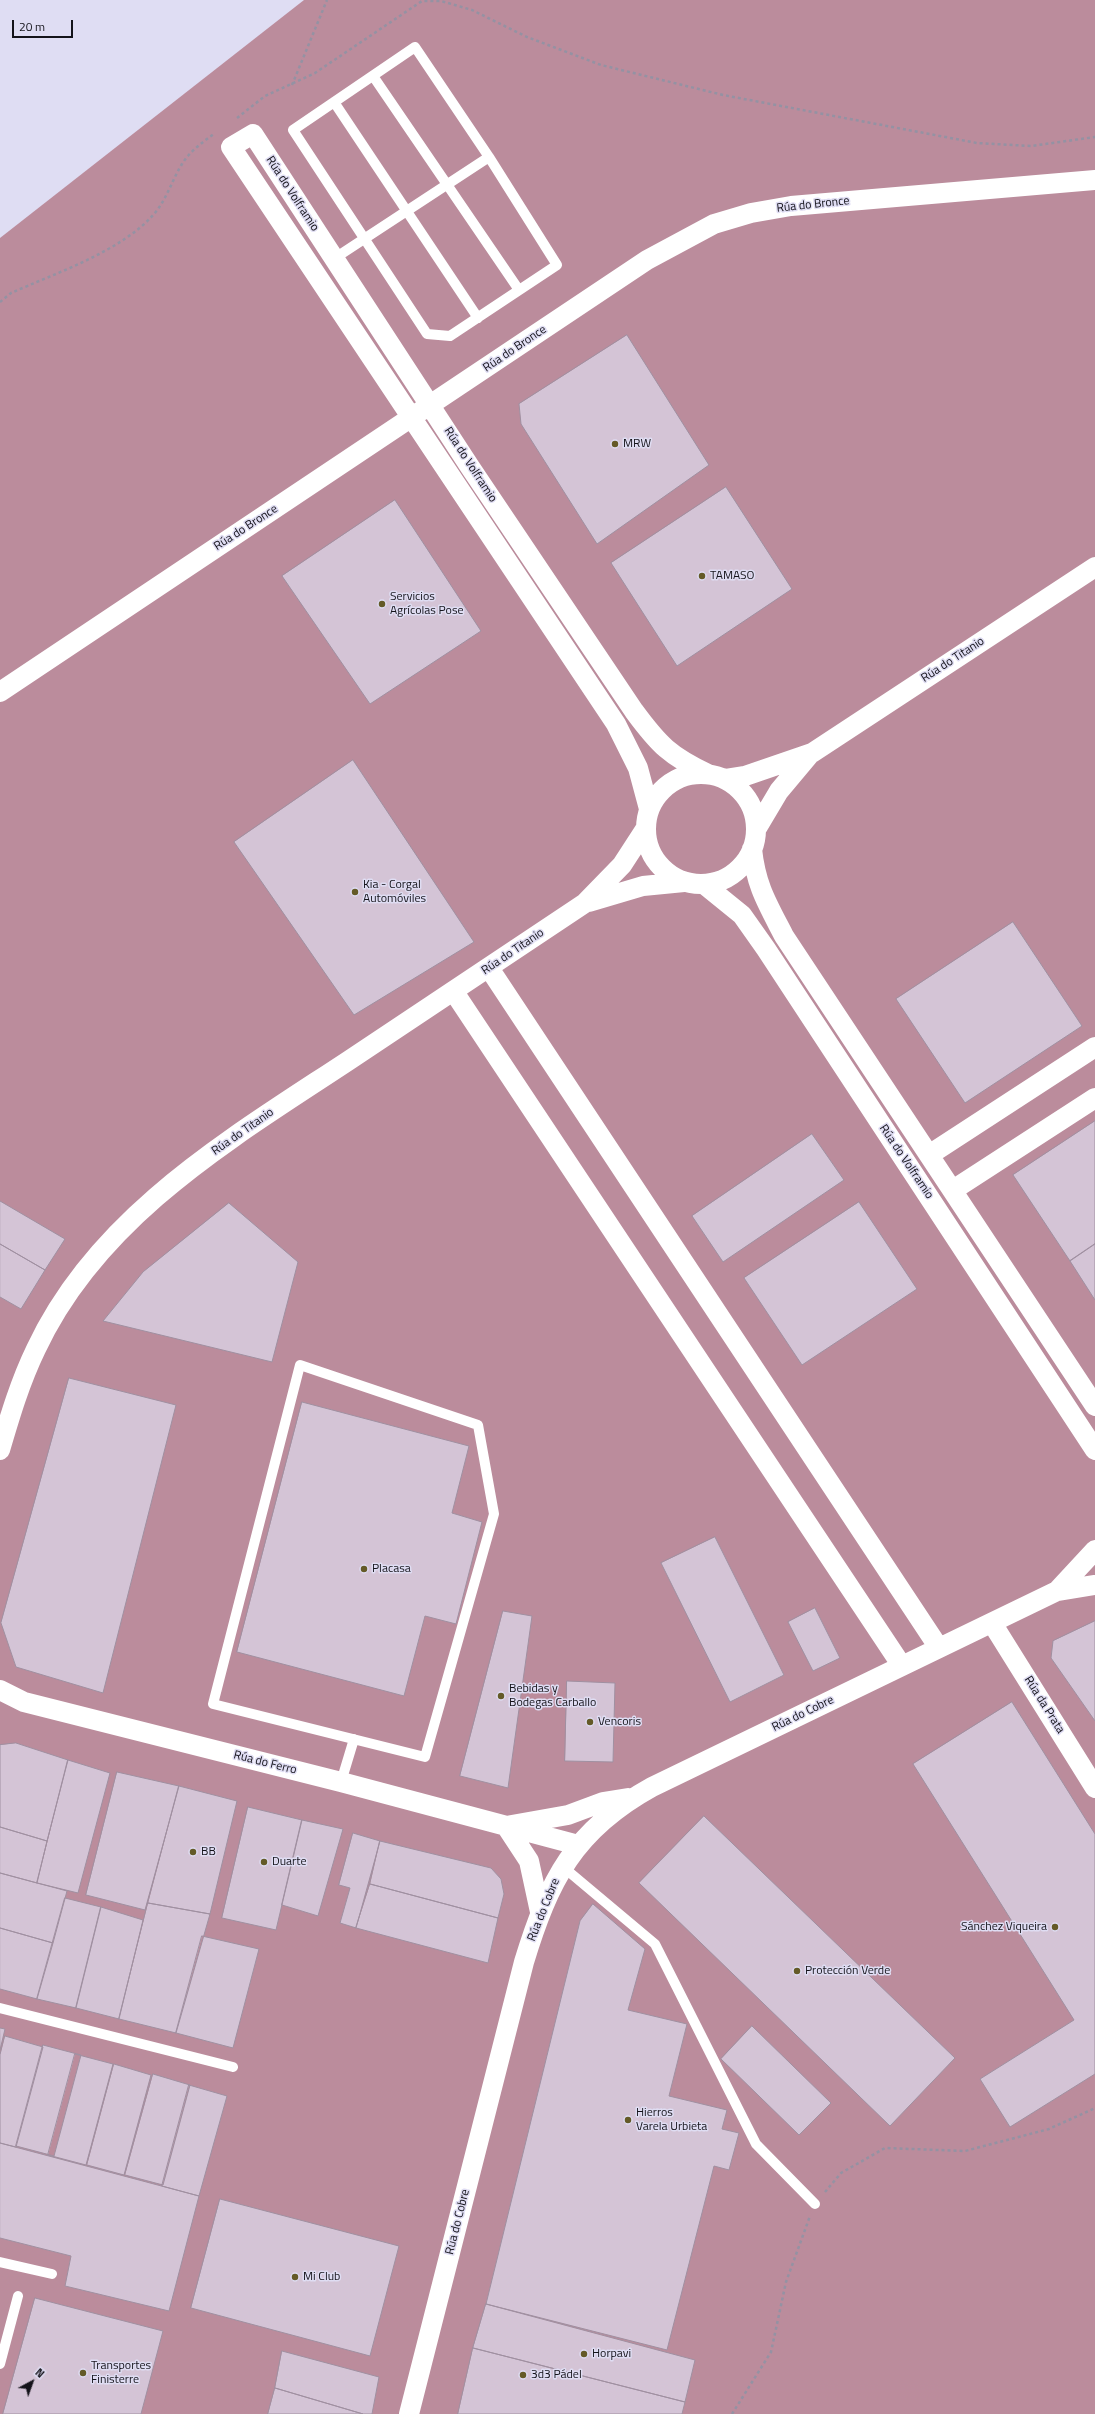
<!DOCTYPE html>
<html>
<head>
<meta charset="utf-8">
<style>
  body { margin:0 }
  #map { position:relative; width:1095px; height:2414px; overflow:hidden; background:#dfddf3; font-family:"Titillium Web",sans-serif }
  canvas { display:block }
  .north { position:absolute; left:12px; top:2362px; width:40px; height:40px; -webkit-text-stroke:3px #dfddf3; paint-order:stroke; rotate:41deg; font-size:11px; font-weight:700; line-height:16px; text-align:center; color:#14131a }
  .north::after { content:''; display:block; margin:auto; width:14px; height:18px; background:#14131a; clip-path:polygon(50% 0,100% 100%,50% 72%,0 100%) }
  .scale { position:absolute; left:12px; top:20px; width:61px; height:18px; box-sizing:border-box; border:2px solid #14131a; border-top:0; padding-left:5px; font-size:12px; line-height:14px; white-space:nowrap; color:#14131a; -webkit-text-stroke:3px #dfddf3; paint-order:stroke }
</style>
</head>
<body>
<div id="map">
<canvas width="1095" height="2414"></canvas>
<div class="north">N</div>
<div class="scale">20 m</div>
</div>
<script>
const c = document.querySelector('canvas').getContext('2d');
c.lineJoin = 'round';
function fillPath(path, color) {
  c.fillStyle = color;
  c.fill(path, 'evenodd');
}
function strokePath(path, color, width, dash) {
  c.strokeStyle = color;
  c.lineWidth = width;
  c.lineCap = dash ? 'butt' : 'round';
  c.setLineDash(dash || []);
  c.stroke(path);
}
function drawText(font, color, halo, rows, align = 'center') {
  c.font = font + ' "Titillium Web",sans-serif';
  c.lineWidth = 3;
  c.setLineDash([]);
  c.textBaseline = 'middle';
  c.strokeStyle = halo;
  c.fillStyle = color;
  for (const [text, x, y, turn = 0] of rows) {
    c.save();
    c.translate(x, y);
    c.rotate((+turn || 0) * Math.PI / 180);
    c.textAlign = isNaN(turn) ? turn : align;
    if (halo) c.strokeText(text, 0, 0);
    c.fillText(text, 0, 0);
    c.restore();
  }
}
fillPath(new Path2D(`
  M304,0h791v2414h-1095v-2176z`), '#bb8c9c');
const building = new Path2D(`
  M627,335l82,130 -112,79 -76,-120 -2,-20z
  M726,487l66,102 -115,77 -66,-103z
  M395,500l86,131 -111,73 -88,-128z
  M353,760l121,182 -120,73 -120,-173z
  M1013,922l69,104 -117,77 -69,-104z
  M1095,1121v123l-25,17 -57,-86z
  M812,1134l32,46 -121,82 -31,-46z
  M0,1201l65,38 -20,31 -45,-26z
  M859,1202l58,87 -115,76 -58,-87z
  M229,1203l69,59 -26,100 -169,-41 40,-49z
  M0,1244l45,26 -24,39 -21,-12z
  M1095,1244v56l-25,-39z
  M69,1378l107,27 -73,288 -87,-26 -15,-44z
  M302,1402l167,44 -17,67 30,9 -26,102 -31,-8 -21,80 -167,-44z
  M715,1537l69,138 -54,27 -69,-139z
  M815,1608l25,50 -27,13 -25,-49z
  M503,1611l29,5 -24,172 -48,-12z
  M1095,1621v100l-44,-63 2,-17z
  M567,1681l48,2 -2,79 -48,-1z
  M1012,1702l83,132v240l-85,53 -30,-48 94,-59 -161,-256z
  M16,1743l52,17 -21,81 -47,-14v-82z
  M68,1760l42,13 -32,120 -41,-10z
  M117,1772l62,14 -34,124 -59,-15z
  M179,1786l58,15 -27,113 -62,-11z
  M248,1807l54,13 -26,110 -54,-12z
  M704,1816l251,242 -65,68 -251,-243z
  M302,1820l41,9 -25,87 -36,-11z
  M0,1827l47,14 -10,42 -37,-10z
  M353,1833l27,8 -24,87 -16,-5 10,-35 -11,-3z
  M380,1841l111,27 10,11 3,15 -6,24 -128,-34z
  M0,1873l67,18 -14,52 -53,-15z
  M370,1884l128,34 -10,45 -132,-35z
  M65,1898l36,9 -25,101 -39,-9z
  M148,1903l62,11 -34,119 -57,-14z
  M593,1904l52,45 -17,61 59,14 -18,72 58,14 -5,19 17,4 -10,37 -15,-4 -47,184 -181,-46 94,-383z
  M101,1907l42,13 -24,99 -43,-11z
  M0,1928l53,15 -16,56 -37,-10z
  M202,1936l57,13 -26,99 -57,-15z
  M752,2026l79,77 -32,32 -78,-76z
  M0,2028l5,1 -5,21z
  M5,2036l38,11 -27,100 -16,-4v-88z
  M43,2045l38,10 -27,101 -38,-10z
  M75,2054l38,10 -27,101 -38,-10z
  M114,2064l37,11 -27,100 -37,-10z
  M153,2074l37,11 -27,100 -38,-10z
  M189,2085l38,11 -28,100 -37,-10z
  M0,2143l199,53 -30,115 -104,-25 6,-30 -71,-18z
  M220,2199l179,47 -29,110 -179,-48z
  M35,2298l128,33 -22,83h-138z
  M486,2304l209,56 -10,42 -212,-54z
  M473,2348l212,54 -3,12h-224z
  M282,2351l97,26 -7,37h-9l-88,-26z
  M275,2388l88,26h-95z`);
fillPath(building, '#d4c4d6');
strokePath(building, '#a090a1', 1);
strokePath(new Path2D(`
  M292,85l35,-85
  M237,118l28,-22 50,-23 107,-72h19l31,9 55,27 74,28 122,30 254,48 54,3 64,-9
  M0,302l11,-9c45,-20 111,-42 143,-79 13,-15 18,-34 28,-50 8,-13 21,-22 33,-31
  M825,2192l16,-19 44,-25 80,3 84,-22 46,-21
  M732,2414l39,-62 15,-70 24,-66`), '#9492a3', 2.5, [3, 3]);
strokePath(new Path2D(`
  M415,47l74,110 68,108 -107,71 -23,-2 -134,-204z
  M373,76l146,214
  M334,102l144,216
  M335,258l154,-101
  M300,1365l178,60 16,89 -69,243 -212,-53z
  M341,1782l13,-43
  M562,1866l93,78 101,200 59,60
  M0,2008l233,59
  M0,2262l52,12
  M0,2364l18,-68`), '#fff', 10);
strokePath(new Path2D(`
  M0,692l647,-432 67,-36 37,-11 40,-7 304,-26
  M646 829a55 55 0 1 1 110 0a55 55 0 1 1-110 0Z
  M726,779l19,-3 67,-23 283,-186
  M649,809l-11,-41 -22,-44 -385,-577 22,-13 217,333 164,244c25,34 36,45 74,63
  M757,828l22,-37 31,-37
  M752,849c4,37 15,54 32,87l311,470
  M705,885l37,30 24,34 329,501
  M589,902l54,-16 41,-4
  M489,968l450,680
  M454,992l448,674
  M929,1155l166,-108
  M953,1190l142,-92
  M0,1450c10,-34 20,-68 36,-101 62,-133 194,-210 312,-288 79,-52 158,-105 237,-158l37,-38 24,-37
  M1057,1591l38,-41
  M992,1623l103,165
  M0,1690l24,12 317,80 237,63
  M540,1912l-11,-51 -23,-35 62,-11 35,-13 25,-4
  M409,2414l115,-452c25,-82 50,-132 128,-175l405,-196 38,-6`), '#fff', 20);
for (const [x, y, r, color] of [
  [615,444,4,"#645a27"],
  [702,576,4,"#645a27"],
  [382,604,4,"#645a27"],
  [355,892,4,"#645a27"],
  [364,1569,4,"#645a27"],
  [501,1696,4,"#645a27"],
  [590,1722,4,"#645a27"],
  [193,1852,4,"#645a27"],
  [264,1862,4,"#645a27"],
  [1055,1927,4,"#645a27"],
  [797,1971,4,"#645a27"],
  [628,2120,4,"#645a27"],
  [295,2277,4,"#645a27"],
  [584,2354,4,"#645a27"],
  [83,2373,4,"#645a27"],
  [523,2375,4,"#645a27"]
]) {
  const dot = new Path2D();
  dot.arc(x, y, r, 0, 2 * Math.PI);
  c.fillStyle = color;
  c.fill(dot);
  strokePath(dot, '#dfddf3', 1.5);
}
drawText('12px', '#14131a', '#dfddf3', [
  ["Rúa do Volframio",292,194,57],
  ["Rúa do Bronce",813,205,-6],
  ["Rúa do Bronce",515,349,-34],
  ["Rúa do Volframio",470,465,57],
  ["Rúa do Bronce",246,528,-33],
  ["Rúa do Titanio",953,660,-33],
  ["Rúa do Titanio",513,952,-34],
  ["Rúa do Titanio",243,1132,-35],
  ["Rúa do Volframio",906,1162,56],
  ["Rúa da Prata",1044,1705,58],
  ["Rúa do Cobre",803,1714,-26],
  ["Rúa do Ferro",265,1763,14],
  ["Rúa do Cobre",544,1910,-68],
  ["Rúa do Cobre",458,2222,-76]
]);
drawText('12px', '#14131a', '#dfddf3', [
  ["MRW",623,444],
  ["TAMASO",710,576],
  ["Servicios",390,597],
  ["Agrícolas Pose",390,611],
  ["Kia - Corgal",363,885],
  ["Automóviles",363,899],
  ["Placasa",372,1569],
  ["Bebidas y",509,1689],
  ["Bodegas Carballo",509,1703],
  ["Vencoris",598,1722],
  ["BB",201,1852],
  ["Duarte",272,1862],
  ["Sánchez Viqueira",1047,1927,"right"],
  ["Protección Verde",805,1971],
  ["Hierros",636,2113],
  ["Varela Urbieta",636,2127],
  ["Mi Club",303,2277],
  ["Horpavi",592,2354],
  ["Transportes",91,2366],
  ["Finisterre",91,2380],
  ["3d3 Pádel",531,2375]
], 'left');
</script>
</body>
</html>
